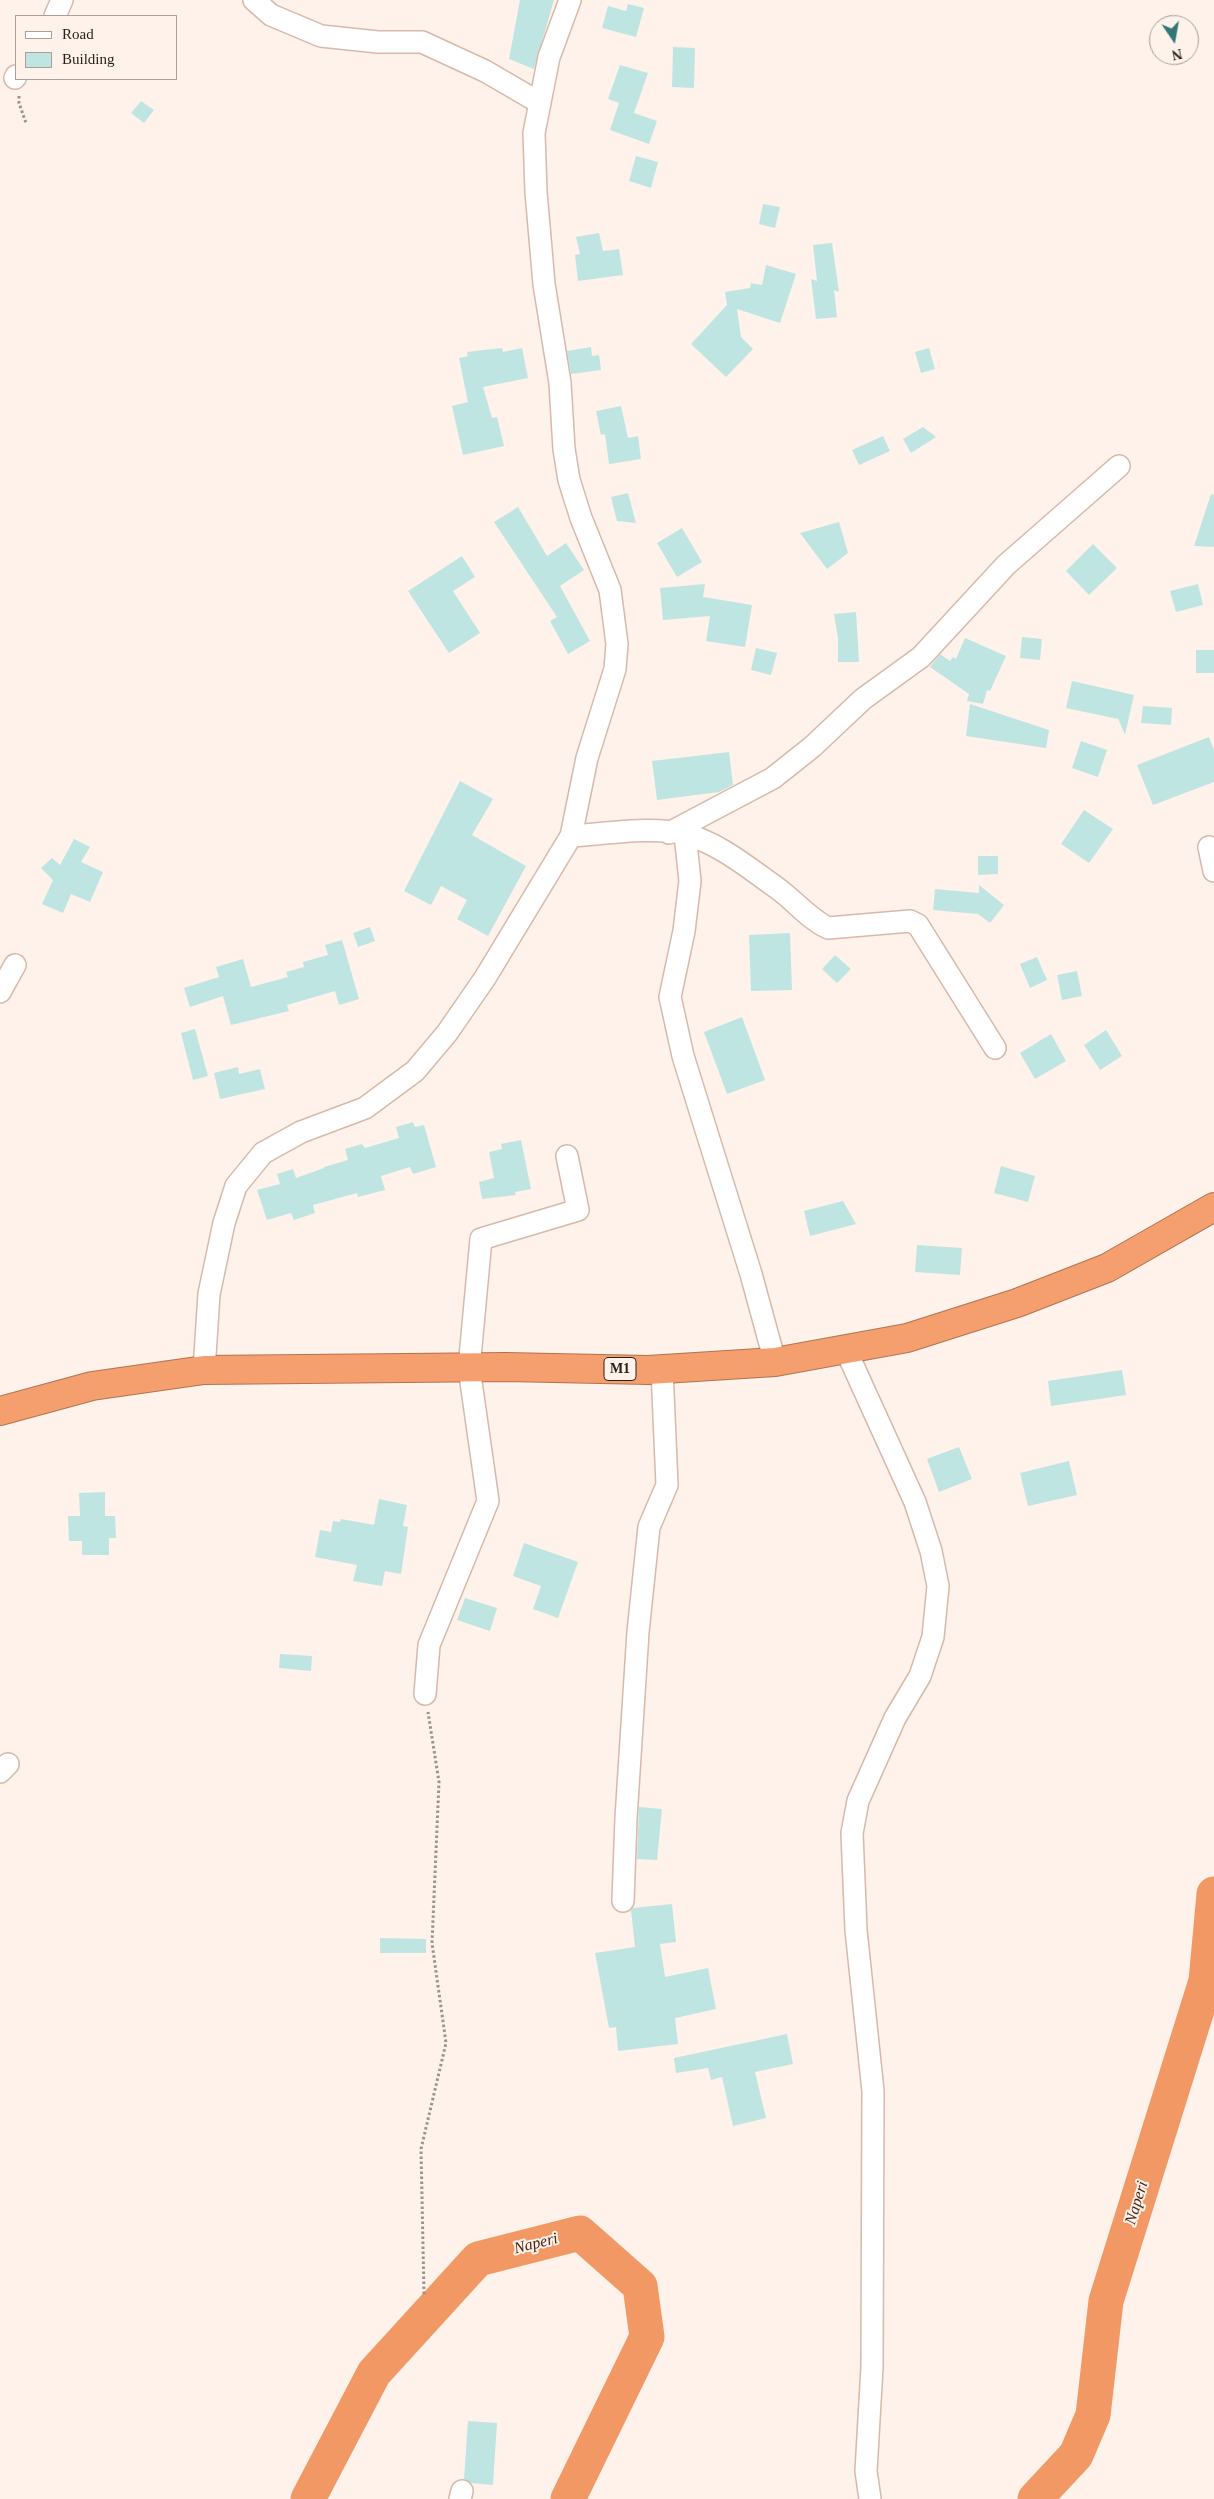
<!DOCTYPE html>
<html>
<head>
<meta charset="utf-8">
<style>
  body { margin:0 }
  #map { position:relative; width:1214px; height:2499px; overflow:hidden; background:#fef2eb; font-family:Georgia,serif }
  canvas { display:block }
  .legend { position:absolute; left:15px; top:15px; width:162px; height:65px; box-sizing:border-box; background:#fef2eb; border:1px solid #aa9e97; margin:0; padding:6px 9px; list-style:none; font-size:15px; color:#2b201a }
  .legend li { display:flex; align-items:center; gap:10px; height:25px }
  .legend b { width:25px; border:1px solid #aa9e97 }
  .north { position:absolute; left:1149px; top:15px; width:50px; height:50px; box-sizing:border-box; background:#fef2eb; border:1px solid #aa9e97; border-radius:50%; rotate:168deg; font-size:14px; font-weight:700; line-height:20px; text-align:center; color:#2b201a }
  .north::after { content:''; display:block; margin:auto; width:18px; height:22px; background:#317976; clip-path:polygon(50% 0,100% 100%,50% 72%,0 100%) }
</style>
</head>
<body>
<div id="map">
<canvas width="1214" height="2499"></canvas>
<ul class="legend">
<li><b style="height:6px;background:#fff"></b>Road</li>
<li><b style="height:14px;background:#bfe5e2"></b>Building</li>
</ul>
<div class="north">N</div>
</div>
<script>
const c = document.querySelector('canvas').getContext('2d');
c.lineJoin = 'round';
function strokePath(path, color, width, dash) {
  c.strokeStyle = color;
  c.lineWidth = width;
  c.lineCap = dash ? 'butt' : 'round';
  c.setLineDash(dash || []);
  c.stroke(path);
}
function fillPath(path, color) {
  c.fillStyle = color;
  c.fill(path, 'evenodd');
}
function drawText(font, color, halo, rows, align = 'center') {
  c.font = font + ' Georgia,serif';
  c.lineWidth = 4;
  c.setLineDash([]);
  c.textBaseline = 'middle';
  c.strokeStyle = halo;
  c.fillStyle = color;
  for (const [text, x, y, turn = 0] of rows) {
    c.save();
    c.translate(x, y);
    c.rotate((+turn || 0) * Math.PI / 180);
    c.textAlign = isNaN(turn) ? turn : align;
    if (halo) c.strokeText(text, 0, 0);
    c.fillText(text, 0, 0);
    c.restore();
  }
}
strokePath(new Path2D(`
  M308,2499l66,-126 104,-114 102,-26 60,53 7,51 -79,162
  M1035,2499l41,-44 17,-40 13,-114 100,-320 8,-87`), '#f29865', 35);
fillPath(new Path2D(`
  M520,0h34l-20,69 -25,-10z
  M628,4l16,4 -8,29 -34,-9 6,-22 18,5z
  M673,47l22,1 -1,40 -22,-1z
  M620,65l28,8 -14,40 23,8 -8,23 -39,-14 9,-27 -11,-4z
  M141,101l13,9 -10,13 -13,-10z
  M636,156l22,6 -7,26 -22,-7z
  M763,204l17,3 -5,21 -16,-4z
  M599,233l4,18 16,-2 4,26 -45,6 -3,-26 5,-1 -4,-17z
  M832,243l7,49 -5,-2 3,27 -21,2 -5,-40 6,2 -4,-36z
  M766,265l30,9 -16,49 -43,-14 4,28 12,12 -27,28 -35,-33 36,-39 -2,-13 25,-4 1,-5 11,2z
  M591,347l1,9 7,-1 2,15 -30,4 -4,-23z
  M502,348l1,4 19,-4 6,30 -45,9 9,31 5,-1 7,29 -41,9 -11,-49 16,-4 -9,-44 9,-2 -1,-4z
  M929,348l6,21 -14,4 -6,-21z
  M621,406l7,32 10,-2 3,23 -32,5 -4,-30 -4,1 -5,-24z
  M923,427l13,10 -25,16 -8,-14z
  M883,436l7,15 -31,14 -7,-15z
  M628,493l8,30 -19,-2 -6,-24z
  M1211,494l3,1v52l-20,-1z
  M518,507l29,49 19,-13 18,27 -24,16 30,55 -22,13 -18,-33 7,-4 -63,-95z
  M839,522l9,31 -21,16 -27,-36z
  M682,528l20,34 -25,15 -20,-34z
  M1093,544l24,24 -28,27 -23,-24z
  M462,556l13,21 -22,14 27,42 -31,20 -41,-62z
  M705,584l-2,13 49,8 -7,42 -39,-6 4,-25 -47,4 -3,-32z
  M1198,584l5,21 -27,7 -6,-21z
  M856,612l3,50h-21v-24l-4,-24z
  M1022,637l20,2 -2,21 -20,-2z
  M965,638l41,18 -16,35 -3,-1 -4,14 -16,-3 2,-7 -39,-27 10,-13 10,7 3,-4 3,2z
  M756,648l21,5 -6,22 -20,-5z
  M1196,650h18v23h-18z
  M1072,681l62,14 -9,40 -7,-17v1l-52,-11z
  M970,704l79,26 -3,18 -80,-12z
  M1143,706l29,2 -1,17 -30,-2z
  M1209,737l5,13v32l-61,23 -16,-40z
  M1081,741l26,9 -9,27 -26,-9z
  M729,752l4,33 -14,7 -62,8 -5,-39z
  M460,781l33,18 -21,36 54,31 -38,70 -31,-17 10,-19 -26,-14 -10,19 -27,-14z
  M1084,810l29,19 -24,34 -28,-19z
  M74,839l16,8 -9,15 22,10 -13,30 -19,-8 -8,19 -21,-9 11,-24 -12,-12 11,-10 8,7z
  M978,856h20v18l-20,1z
  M979,885l25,20 -14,18 -12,-9 -45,-4 2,-21 44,4z
  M370,927l5,14 -17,6 -5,-14z
  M790,933l2,57 -41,1 -2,-56z
  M342,940l17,59 -20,6 -4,-14 -48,14 2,6 -58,14 -8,-29 -33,11 -6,-19 35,-11 -3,-10 27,-8 8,28 37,-10 -2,-5 18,-5 -1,-5 25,-7 -3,-10z
  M835,955l16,14 -14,14 -15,-14z
  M1037,957l10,23 -17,8 -10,-24z
  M1077,971l5,25 -20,4 -5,-25z
  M742,1017l23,63 -38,14 -23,-62z
  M195,1029l13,47 -15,4 -12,-47z
  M1106,1030l16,26 -22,14 -16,-25z
  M1051,1034l15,27 -31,18 -15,-26z
  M238,1067l1,7 21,-5 5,20 -45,10 -6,-26z
  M413,1122l2,5 9,-2 12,42 -23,7 -3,-7 -29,9 4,14 -27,7 -1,-4 -44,12 2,8 -21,7 -3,-7 -24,7 -10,-30 23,-6 -3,-10 16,-5 3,9 28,-10v-1l24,-7 -3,-11 17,-5 3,4 34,-10 -3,-11z
  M521,1140l10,49 -16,3 1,3 -34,4 -3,-17 15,-4 -5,-26 13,-3 -1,-5z
  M1001,1166l34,10 -7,26 -34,-9z
  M843,1201l13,23 -46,12 -6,-25z
  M917,1245l45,3 -2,27 -45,-3z
  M1122,1370l4,25 -75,11 -3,-25z
  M959,1447l13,32 -33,13 -12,-33z
  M1069,1461l8,34 -49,11 -8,-33z
  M105,1492v24h10l1,22h-7v17h-27v-14h-13l-1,-25h12l-1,-23z
  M379,1499l28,6 -4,21 5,1 -7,47 -16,-3 -3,15 -29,-5 4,-16 -42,-8 5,-27 11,2 2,-11 7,1 1,-3 33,6z
  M524,1543l54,19 -20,56 -25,-9 8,-23 -28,-10z
  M465,1598l32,10 -7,23 -33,-11z
  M280,1654l32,2 -1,15 -32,-3z
  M639,1807l23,2 -5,51 -20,-1z
  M672,1904l4,38 -16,2 5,33 43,-9 8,41 -41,9 3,26 -60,7 -2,-24 -7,1 -14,-75 40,-6 -4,-37 2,-2z
  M380,1938l46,1v14h-46z
  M787,2034l6,30 -38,8 11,46 -33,8 -11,-49 -11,3 -3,-12 -32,5 -2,-15z
  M468,2421l29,2 -4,62 -22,-2 -7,-4z`), '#bfe5e2');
const street = new Path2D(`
  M254,0l17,15 50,21 57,6h44l63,29 55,32
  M55,16l7,-16
  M15,78l1,-2
  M669,833l104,-55 39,-31 51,-48 58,-42 85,-92 113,-99
  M685,834l5,47 -6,50 -14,66 13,59 68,218 24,88
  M571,836c34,-2 81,-10 114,-2 34,9 65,35 92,54 18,13 32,31 51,40l82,-7 8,4 77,123
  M1209,847l5,24
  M0,992l15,-27
  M845,1348l70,154 16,49 7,35 -5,51 -13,39 -25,42 -37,83 -6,32 4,97 17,161 -1,276 -6,104 4,28
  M204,1370l5,-76 15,-71 12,-37 27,-33 38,-21 64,-24 50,-37 32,-38 38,-55 86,-142 16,-78 28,-89 2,-25 -7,-54 -29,-72 -12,-38 -5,-31 -4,-66 -16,-99 -8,-92 -2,-59 15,-76 21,-57
  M425,1694l4,-49 59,-144 -19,-133 12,-129 97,-29 -11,-54
  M0,1772l8,-8
  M623,1901l3,-83 12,-186 11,-105 18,-42 -5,-116
  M460,2499l2,-8`);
const highway = new Path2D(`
  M0,1411l92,-25 112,-16 302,-3 142,3 127,-8 132,-24 110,-35 90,-35 107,-61`);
strokePath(street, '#d6b9a9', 24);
strokePath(highway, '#af7351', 30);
strokePath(new Path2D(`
  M19,96v7l7,20
  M424,2294l-3,-145 25,-106 -14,-100 7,-161 -11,-70`), '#9e938c', 3, [2.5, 2.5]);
strokePath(street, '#fff', 21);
strokePath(highway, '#f69f6e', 28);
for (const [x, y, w] of [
  [620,1369,32]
]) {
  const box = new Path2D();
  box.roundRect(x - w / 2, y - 11.5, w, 23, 4);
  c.fillStyle = '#fef2eb';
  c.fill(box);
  strokePath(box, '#2b201a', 1);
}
drawText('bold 14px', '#2b201a', null, [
  ["M1",620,1369]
]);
drawText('italic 16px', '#47230e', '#fef2eb', [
  ["Naperi",1137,2203,-73],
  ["Naperi",536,2244,-14]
]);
</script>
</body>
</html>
